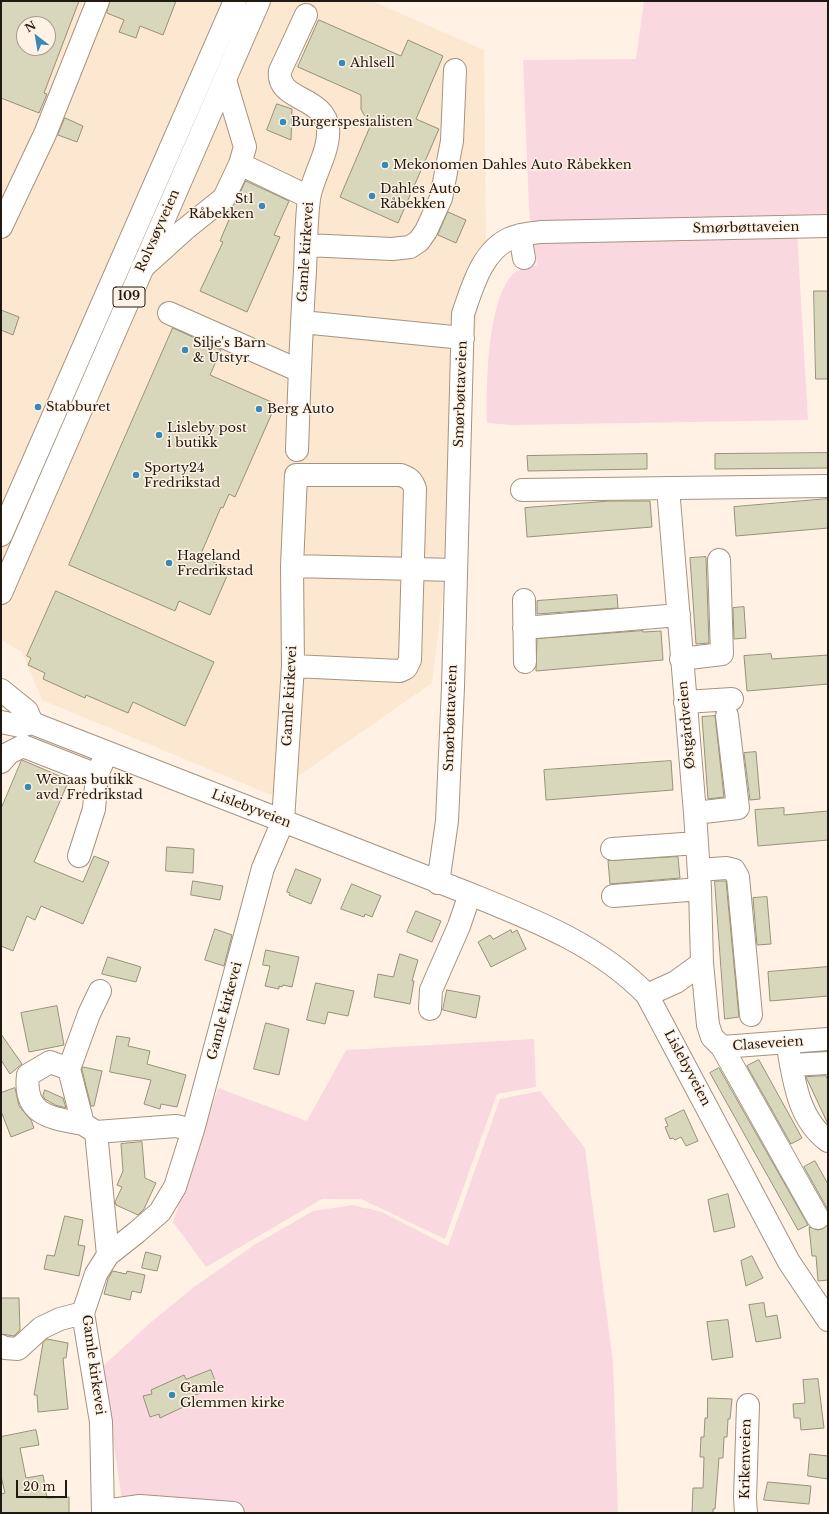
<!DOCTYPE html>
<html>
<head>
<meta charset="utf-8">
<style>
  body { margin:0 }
  #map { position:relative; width:829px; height:1514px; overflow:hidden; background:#fff2e5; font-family:"Libre Baskerville",serif }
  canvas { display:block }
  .frame { position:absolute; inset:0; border:2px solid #201911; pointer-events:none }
  .north { position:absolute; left:16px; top:16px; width:40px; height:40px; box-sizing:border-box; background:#fff2e5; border:1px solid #a69b90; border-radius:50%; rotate:329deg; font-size:11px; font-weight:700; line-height:16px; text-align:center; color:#201911 }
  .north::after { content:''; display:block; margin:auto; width:14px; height:18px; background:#3888ba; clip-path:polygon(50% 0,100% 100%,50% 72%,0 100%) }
  .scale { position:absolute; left:16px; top:1480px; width:51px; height:18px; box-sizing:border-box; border:2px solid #201911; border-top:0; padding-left:5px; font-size:12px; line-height:14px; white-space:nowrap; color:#201911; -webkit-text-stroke:3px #fff2e5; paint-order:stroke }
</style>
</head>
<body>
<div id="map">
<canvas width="829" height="1514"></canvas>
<div class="frame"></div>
<div class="north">N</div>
<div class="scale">20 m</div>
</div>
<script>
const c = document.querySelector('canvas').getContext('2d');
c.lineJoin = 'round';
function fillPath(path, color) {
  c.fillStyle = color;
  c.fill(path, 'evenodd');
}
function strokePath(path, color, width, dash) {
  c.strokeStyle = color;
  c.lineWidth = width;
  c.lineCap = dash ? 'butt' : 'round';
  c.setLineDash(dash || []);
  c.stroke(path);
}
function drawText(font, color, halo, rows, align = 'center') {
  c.font = font + ' "Libre Baskerville",serif';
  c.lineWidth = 3;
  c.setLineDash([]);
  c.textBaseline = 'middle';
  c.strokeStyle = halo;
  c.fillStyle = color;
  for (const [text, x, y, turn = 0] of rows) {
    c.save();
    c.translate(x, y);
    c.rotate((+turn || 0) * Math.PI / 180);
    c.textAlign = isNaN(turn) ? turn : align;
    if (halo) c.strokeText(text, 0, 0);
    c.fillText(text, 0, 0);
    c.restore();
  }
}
fillPath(new Path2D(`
  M1,1h371l112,49 2,194 -54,439 -161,112 -229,-95 -20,-48 -21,-12zM24,24h24v24h-24z`), '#fce7d0');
fillPath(new Path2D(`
  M644,1h184v213l-32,1 12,205 -296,5 -25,-2c-1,-36 0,-125 27,-150 5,-4 17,-6 23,-8l-8,-55 -6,-150 113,-1z
  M534,1039l2,48 -39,7 -52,145 -84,-40h-39l-116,68 -33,-45 45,-134 89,33 39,-71z
  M540,1091l45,57 28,214 5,151h-494l-22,-146 48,-44 44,-36 60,-42 59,-34 40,-6 29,7 66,34 52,-147z`), '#fad8e0');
const building = new Path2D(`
  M1,1h78l-35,92 3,1 -8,19 -38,-15zM24,24h24v24h-24z
  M110,1h66l-13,34 -23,-9 -4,12 -17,-6 5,-12 -17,-7z
  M319,20l82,36 7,-16 35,16 -27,63 23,10 -41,94 -58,-26 32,-75 -8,-7 -3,-6v-14l-63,-28z
  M277,104l15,5 -1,31 -24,-10z
  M65,118l18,8 -6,16 -19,-7z
  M246,181l43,20 -15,34 6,2 -33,75 -47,-21 23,-49 -3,-1 11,-26 -4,-2 8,-10z
  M448,212l18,8 -10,23 -18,-8z
  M814,291h14v88h-12z
  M1,310l18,7 -6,18 -12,-5z
  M173,328l48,22 -11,25 66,29 -41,93 -6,-3 -6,14 -2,-1 -21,49 30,13 -20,46 -31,-14 -4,10 -106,-46z
  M828,453v15l-113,1v-15z
  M647,454v15l-119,2 -1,-15z
  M828,499v29l-92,8 -2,-29z
  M610,501h40l2,26 -125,10 -2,-29z
  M706,557l3,86 -13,1 -6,-86z
  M56,591l158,71 -29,64 -52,-24 -5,11 -42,-18 -1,3 -42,-19 2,-6 -17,-8 3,-7 -4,-2z
  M617,595l1,13 -81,6v-13z
  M744,607l2,31 -12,1 -1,-31z
  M643,631v1l18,-1 2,29 -127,11 1,-32z
  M771,654l1,5 56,-4v29l-81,7 -3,-35z
  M715,716l9,81 -16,2 -6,-82z
  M756,752l4,47 -10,1 -6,-47z
  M22,760l47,20 -35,82 49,20 11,-26 15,6 -26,62 -42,-18 -6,14 -8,-4 -14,35 -12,-5v-137z
  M671,761l2,29 -127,10 -2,-30z
  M784,808v7l44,-4v29l-70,6 -3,-36z
  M167,847l27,2 -1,24 -27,-2z
  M678,857l2,21 -70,6 -2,-23z
  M296,869l25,10 -10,25 -22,-9 1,-2 -3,-1z
  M193,881l30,5 -3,14 -29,-5z
  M715,881h11l13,136 -14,2z
  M352,884l29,12 -9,21 -7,-3 -1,3 -23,-8z
  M767,897l4,47 -14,1 -4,-47z
  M416,911l25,10 -9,21 -25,-10z
  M215,929l17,6 -8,31 -19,-6z
  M511,930l1,3 5,-3 9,19 -35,18 -13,-25 12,-7 3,4z
  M266,950l33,7 -7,30 -9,-2 -1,2 -3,-1v3l-14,-3 5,-20 -7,-1z
  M400,954l18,6 -6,21h2l-4,23 -36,-7 4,-23 15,3z
  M108,957l33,10 -5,15 -34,-8z
  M828,967v29l-58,5 -2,-29z
  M316,983l38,8 -6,25 -20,-4 -3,12 -18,-4z
  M447,990l33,6 -4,22 -33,-8z
  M57,1006l7,39 -35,7 -8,-39z
  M266,1023l23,6 -10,46 -25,-6z
  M1,1034l21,30 -12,10 -9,-14z
  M117,1036l13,2 -2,8 22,5 -3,13 39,11 -9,32 -16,-3 -1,5 -16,-5 7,-24 -41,-8z
  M759,1060l43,78 -11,6 -44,-78z
  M83,1067l19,4 -8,35h-3l-9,-36z
  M719,1068l89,157 -10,5 -88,-157z
  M826,1076l2,4v44l-22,-47z
  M15,1088l4,18 12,14 3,8 -23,9 -10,-26v-18z
  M45,1090l18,8 3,10 -11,-3 -10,-6 -2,-3z
  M684,1110l14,31 -12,5 -5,-9 -6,3 -2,-2 -3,1 -5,-12 3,-1 -3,-7z
  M142,1142l3,36 11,5 -12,26 -6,6 -22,-10 -1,-3 7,-15 -5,-2 6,-14 -2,-27z
  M815,1161l13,23v26l-24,-43z
  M728,1194l7,33 -21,5 -6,-32z
  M65,1216l18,4 -5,25 7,1 -6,30 -35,-7 3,-14 7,1z
  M828,1225v55l-10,1 -2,-25h-4l-3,-29 9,3z
  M146,1252l15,4 -4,15 -15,-3z
  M752,1256l11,22 -17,8 -5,-25z
  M113,1271l13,3 1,-3 18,4 -4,18 -9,-2 -2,9 -26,-6 4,-15z
  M1,1298h18l1,32 -6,6 -13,-2z
  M764,1303l2,14 11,-2 4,23 -25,4 -7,-37z
  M728,1320l5,37 -21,3 -5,-38z
  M47,1339l21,4 -2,15h-3l5,51 -30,3 -1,-17h-3l9,-52z
  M211,1370l6,16 -24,10 3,5 -36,17 -1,-4 -9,3 -7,-21 9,-2 -1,-4 33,-15 2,4z
  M818,1379l6,49 -23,2 -1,-12h-6l-1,-14 12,-1 -2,-23z
  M708,1398l24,1 -2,20h-2l-1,18h-3l-1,21h-4l-4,51h-2v4h-21l1,-25h10l1,-31h-4l1,-20h3l1,-19h2z
  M36,1430l3,15 -19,3 6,30 17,-3 4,23 22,-1v16h-68v-19l4,-1 -4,-17v-39z
  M810,1454l18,2v23l-20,-3z
  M768,1482l43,4 -2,18 -45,-4z`);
fillPath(building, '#d9d7bb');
strokePath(building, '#959278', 1);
const minor = new Path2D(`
  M240,164l69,33
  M1,227l44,-93 53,-133
  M520,235l4,23
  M306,245l86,4 18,-2 9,-6 7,-10 15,-33 11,-57 3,-71
  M142,268l42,-38 40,-32 16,-34 5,-17 -20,-67
  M169,313l131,58
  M302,322l161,16
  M297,450c2,-60 4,-119 8,-179 1,-24 1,-49 4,-72 3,-22 21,-48 19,-70 -2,-33 -52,-28 -48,-58l26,-56
  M668,488l27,325 5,76 2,74
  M522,490l306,-4
  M292,566l164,4
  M524,600l1,62
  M524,628l155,-13
  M681,659l41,-5 -3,-94
  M1,690l26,21 5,12
  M685,702l47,-3
  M1,722l19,4 12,-3 438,171c64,26 129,51 177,101l142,267 39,58
  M1,762l8,-9 14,-7 74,29
  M695,813l43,-5 -11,-92
  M612,849l85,-6
  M79,856l15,-47 3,-34 6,-14
  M699,870l27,-2 8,2 4,7 13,138
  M438,883l9,-62 6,-134 10,-373c9,-26 19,-64 48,-76 9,-4 20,-5 30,-6l287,-6
  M613,896l87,-7
  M647,995l29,-13 26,-19 6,62 4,12 10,10 106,-8
  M430,1009l1,-19 28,-64 11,-32
  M787,1042c7,37 10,76 41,99
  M722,1047l96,171
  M791,1065l37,-2
  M69,1069l20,-55 11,-23
  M83,1124c-31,-6 -60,-8 -55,-49l22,-13 19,7 14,55 13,8 12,123
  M96,1132l80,-6 17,4
  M1,1346l4,2 13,1 23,-21 19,-9 23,-6
  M104,1511l36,-5 93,7
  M103,1513l-2,-91 -18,-109 13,-39 12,-19 29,-23 23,-20 15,-25 18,-57 70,-262 20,-47 10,-155 -1,-100 4,-91h105c8,3 12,6 14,14l-5,171 -4,8 -6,3 -107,-5
  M746,1513l-1,-15 3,-93`);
const major = new Path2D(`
  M1,535l234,-534
  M1,593l258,-592`);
strokePath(minor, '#a6937f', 24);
strokePath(major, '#a6937f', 24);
strokePath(minor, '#fff', 22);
strokePath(major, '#fff', 22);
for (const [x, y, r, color] of [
  [342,63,4,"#3888ba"],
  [283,122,4,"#3888ba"],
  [385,165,4,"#3888ba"],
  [372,196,4,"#3888ba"],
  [262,206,4,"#3888ba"],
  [185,350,4,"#3888ba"],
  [38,407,4,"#3888ba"],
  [259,409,4,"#3888ba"],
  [159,435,4,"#3888ba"],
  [136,475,4,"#3888ba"],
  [169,563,4,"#3888ba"],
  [28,787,4,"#3888ba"],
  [172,1395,4,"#3888ba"]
]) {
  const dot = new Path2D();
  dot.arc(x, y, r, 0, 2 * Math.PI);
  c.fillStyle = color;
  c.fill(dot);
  strokePath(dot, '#fff2e5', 1.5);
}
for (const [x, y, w] of [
  [129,297,32]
]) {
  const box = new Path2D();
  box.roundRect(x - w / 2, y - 10, w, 20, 3);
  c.fillStyle = '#fff2e5';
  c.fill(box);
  strokePath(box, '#201911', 1);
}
drawText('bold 12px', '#201911', null, [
  ["109",129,297]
]);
drawText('13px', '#201911', '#fff2e5', [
  ["Ahlsell",350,63],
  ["Burgerspesialisten",291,122],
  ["Mekonomen Dahles Auto Råbekken",393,165],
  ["Dahles Auto",380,189],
  ["Råbekken",380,204],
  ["St1",254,199,"right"],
  ["Råbekken",254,214,"right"],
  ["Silje's Barn",193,343],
  ["& Utstyr",193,358],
  ["Stabburet",46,407],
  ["Berg Auto",267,409],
  ["Lisleby post",167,428],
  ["i butikk",167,443],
  ["Sporty24",144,468],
  ["Fredrikstad",144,483],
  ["Hageland",177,556],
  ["Fredrikstad",177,571],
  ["Wenaas butikk",36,780],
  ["avd. Fredrikstad",36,795],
  ["Gamle",180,1388],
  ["Glemmen kirke",180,1403]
], 'left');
drawText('13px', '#201911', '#fff2e5', [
  ["Smørbøttaveien",746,228,-1],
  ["Rolvsøyveien",158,231,-66],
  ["Gamle kirkevei",306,252,-86],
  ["Smørbøttaveien",461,394,-88],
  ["Gamle kirkevei",290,696,-87],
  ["Smørbøttaveien",451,718,-88],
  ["Østgårdveien",687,725,-95],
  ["Lislebyveien",251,809,21],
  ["Gamle kirkevei",225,1011,-75],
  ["Claseveien",768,1044,-4],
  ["Lislebyveien",687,1068,62],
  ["Gamle kirkevei",93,1365,82],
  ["Krikenveien",746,1459,-89]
]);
</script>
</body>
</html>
